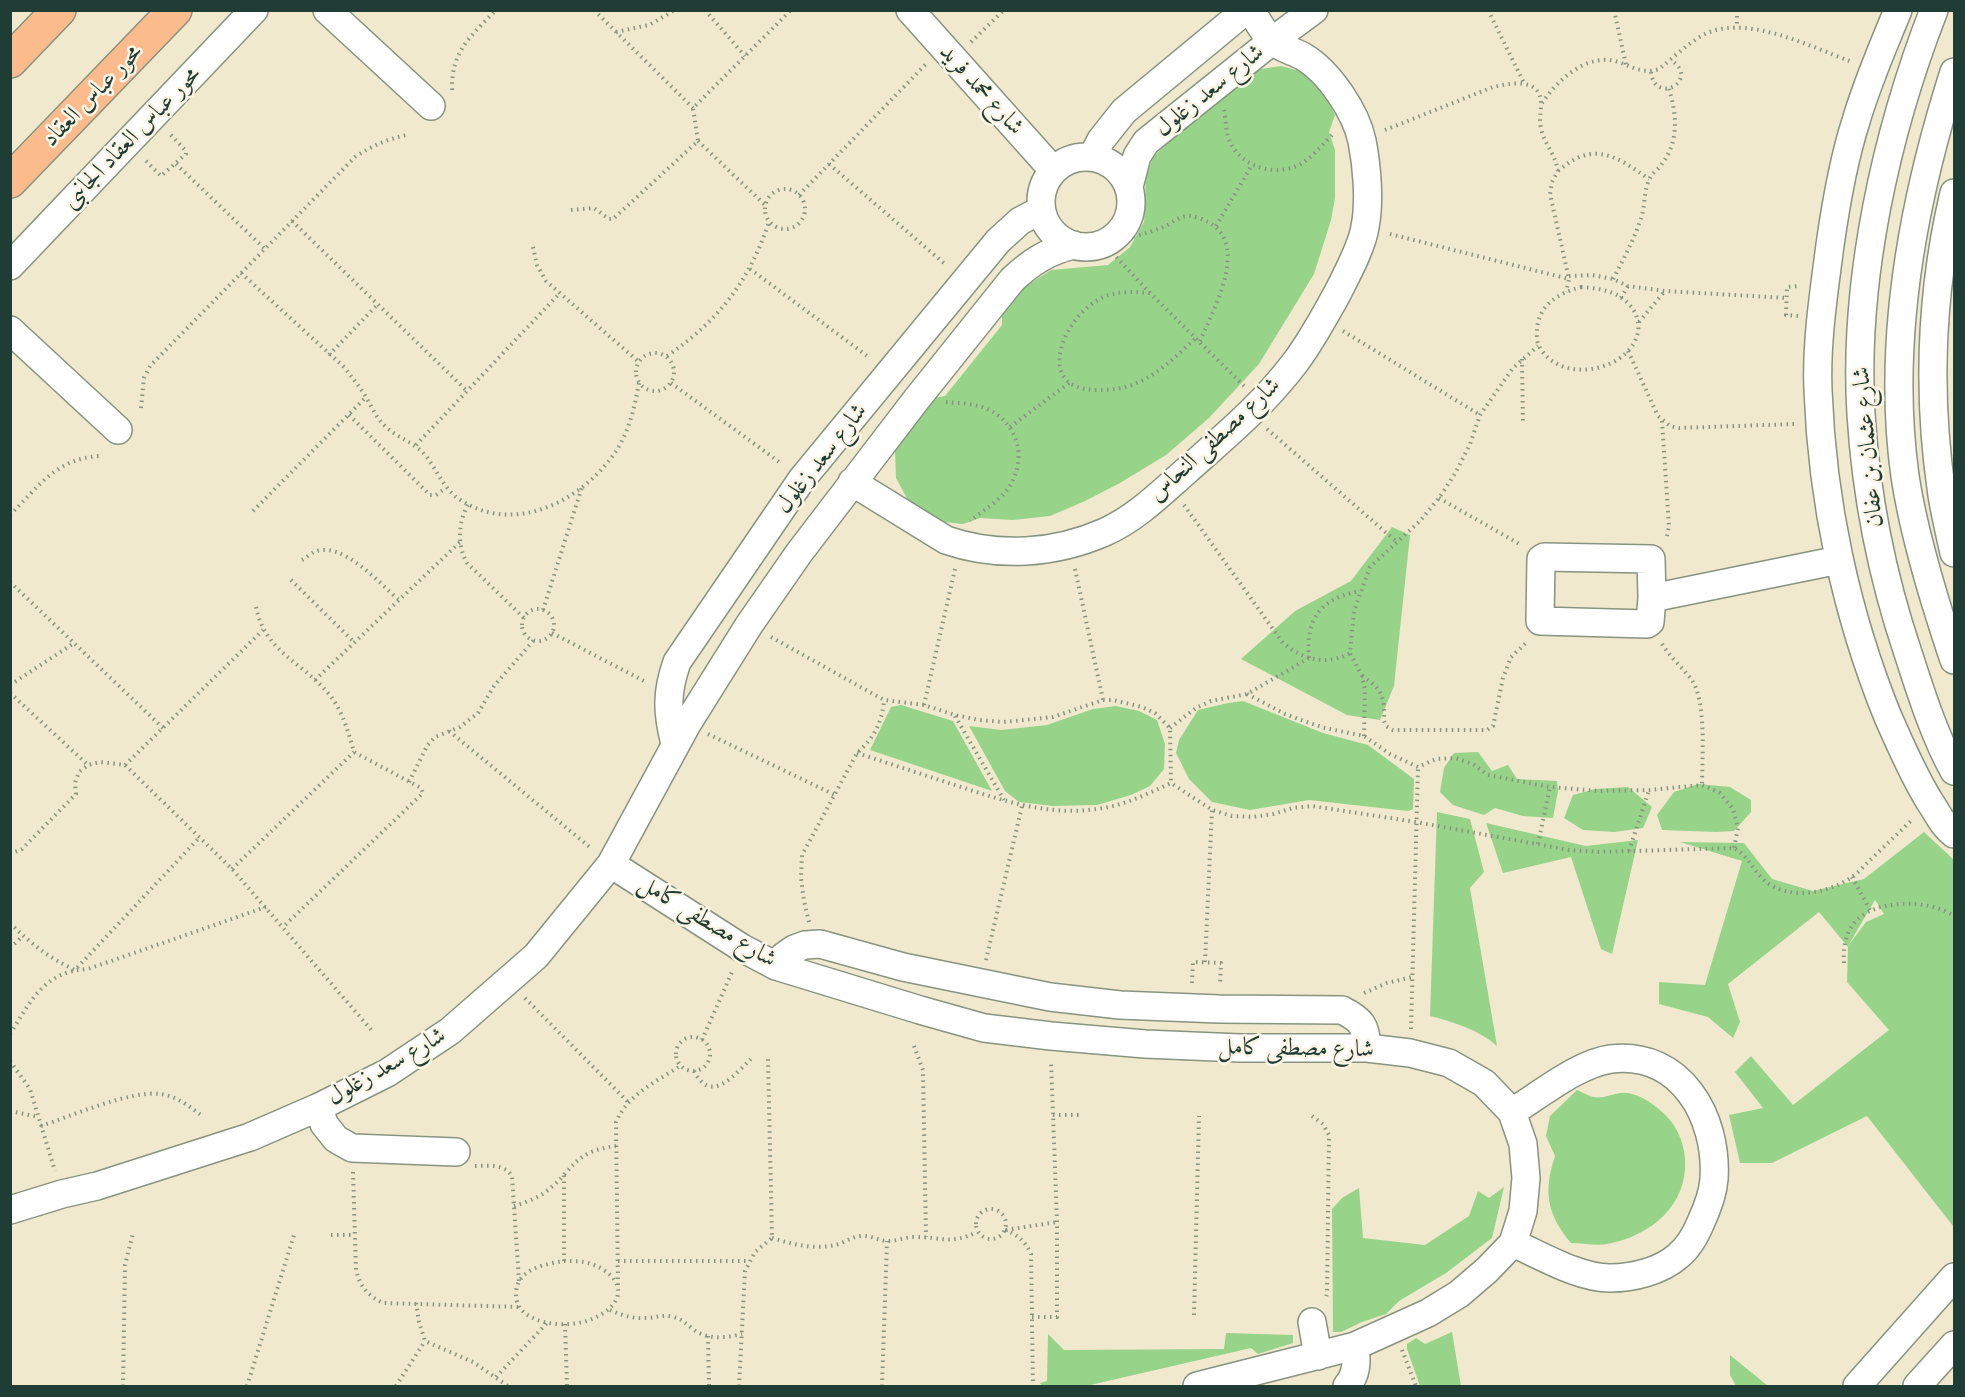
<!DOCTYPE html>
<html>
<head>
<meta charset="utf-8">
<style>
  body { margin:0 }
  #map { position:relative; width:1965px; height:1397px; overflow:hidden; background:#f0e9cd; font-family:Alegreya,serif }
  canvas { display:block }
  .frame { position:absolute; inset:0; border:12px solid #1f3d34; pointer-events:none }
</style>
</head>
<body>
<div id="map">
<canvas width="1965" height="1397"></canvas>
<div class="frame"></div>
</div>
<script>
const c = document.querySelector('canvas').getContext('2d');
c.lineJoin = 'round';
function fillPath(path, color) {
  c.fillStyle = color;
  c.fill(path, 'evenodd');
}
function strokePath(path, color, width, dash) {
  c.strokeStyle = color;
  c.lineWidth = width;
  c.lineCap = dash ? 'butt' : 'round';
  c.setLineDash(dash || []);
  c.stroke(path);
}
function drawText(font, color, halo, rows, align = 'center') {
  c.font = font + ' Alegreya,Amiri,serif';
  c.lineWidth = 5;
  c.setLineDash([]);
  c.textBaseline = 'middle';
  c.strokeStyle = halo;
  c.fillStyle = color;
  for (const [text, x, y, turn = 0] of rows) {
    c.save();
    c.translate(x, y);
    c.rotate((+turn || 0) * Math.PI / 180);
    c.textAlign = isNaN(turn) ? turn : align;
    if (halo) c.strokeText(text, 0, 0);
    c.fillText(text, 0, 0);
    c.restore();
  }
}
fillPath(new Path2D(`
  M1281,66l23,6 22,25 9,18 -6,17 6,18v48l-4,22 -17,54 -55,90 -50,54 -43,37 -46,28 -35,18 -35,15 -37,4 -33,-2 -17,6 -29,-3 -24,-17 -14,-26 -1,-29 39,-51 11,-2 57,-71v-14l26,-26 23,-15 57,-5 22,-18 14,-25 2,-44 7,-21 36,-34 65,-53z
  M1392,527l18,8 -16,151 -14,34 -33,-5 -106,-56 54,-48 56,-30z
  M1243,701l80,32 45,12 46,34 -1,30 -5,2 -99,-11 -59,10 -38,-8 -23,-23 -13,-26 3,-13 19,-30 30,-7z
  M901,705l52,16 39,70 -122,-41 21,-43z
  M1116,706l23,5 18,9 8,24 -1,25 -14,17 -19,9 -34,10 -44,1 -34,-4 -14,-11 -36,-65 32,4 46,-5 46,-16z
  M1478,752l14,19 16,-6 9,14 40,2 1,10 -5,27 -30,-2 -28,-8 -11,7 -31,-10 -13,-13 4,-24 10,-15z
  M1698,784l32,3 21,13v12l-17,19 -18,1 -54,-2 -5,-15 17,-23z
  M1628,787l24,20 -9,21 -29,4 -31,-2 -19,-12 9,-23 22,-6z
  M1437,812l33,7 14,53 -14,16 27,158c-18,-16 -43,-24 -67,-30z
  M1486,823l100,23 52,-6 -26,114 -11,-5 -30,-92 -68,16z
  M1924,832l30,28 -1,366 -86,-110 -95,47h-32l-11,-48 34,-7 -28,-36 16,-16 42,49 96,-75 -42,-48 1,-35 -29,-35 -91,72 12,38 -7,16 -25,-21 -49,-13v-22l46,3 37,-124 -62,-19 64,1 28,36 41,12 51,-12zM1875,900l9,14 -18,8 -18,24z
  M1577,1090c5,2 11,6 17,7 8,2 18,-3 27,-4 13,-2 30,9 40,18 14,11 23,30 24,48 3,46 -34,77 -78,85 -11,2 -25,-1 -36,-1 -24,-29 -28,-51 -16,-87l-9,-20 4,-20z
  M1504,1187l-12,51 -46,35 -47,28 -13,13 -24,8 -21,10h-8l-1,-123 10,-11 17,-10 4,50 62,7 44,-29 9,-25 11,7z
  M1452,1332l9,54h-41l-13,-37v-5l9,-6 9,6z
  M1226,1333l67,2v8l-35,11 -7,-6 -165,38h-44l-2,-3 7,-2 1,-47 16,16 160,-1z
  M1730,1355l38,31h-32l-6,-11z`), '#97d48a');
const minor = new Path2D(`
  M327,10l104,96
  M910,10l143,160
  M1898,10c-15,37 -31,73 -42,111 -13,40 -20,82 -26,124 -6,47 -14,97 -12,145 4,111 28,224 70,327 13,29 25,58 42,85 8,12 13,24 24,32
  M1934,10c-48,123 -81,271 -73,404 5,81 21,162 47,239 13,40 26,82 46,118
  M1954,72c-41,128 -68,268 -49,404 9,60 30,127 49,184
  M1092,157l9,-17 23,-29 122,-101
  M1041 202a45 45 0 1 1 90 0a45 45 0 1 1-90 0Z
  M1129,187l8,-31 9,-14 126,-101 42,-31
  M1954,193c-23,98 -27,202 -12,302 3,19 8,39 12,58
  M10,266l244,-256
  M10,330l108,100
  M852,482l94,58c52,18 109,14 159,-8 31,-14 55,-38 80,-60 38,-34 78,-67 109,-108 17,-22 30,-47 43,-70 9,-18 25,-47 28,-67 5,-25 2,-61 -3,-86 -6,-29 -33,-69 -58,-84 -10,-6 -25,-9 -33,-17 -8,-8 -14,-20 -20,-30
  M1544,557l107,2 1,39 -2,24 -3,2 -107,-3 1,-62z
  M1652,598l187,-38
  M675,744c-8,-31 -9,-51 2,-82l125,-183 196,-238 22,-20 21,-11
  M611,864l131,84 34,18 144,44 64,18 67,8 94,8 95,4h127l43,5 39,10 35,20 28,29 11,32 3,34 -3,33 -10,32 -26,27 -28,24 -31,19 -73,33 -158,40
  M776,966l8,-10 10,-7 11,-4 15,-1 83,23 147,30 70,8 99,4 123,1c20,10 24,16 25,38
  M319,1107l5,17 12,15 16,9 104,4
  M1512,1112c28,-17 67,-49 99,-53 70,-8 107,58 103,120 -1,15 -7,30 -13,43 -5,12 -13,26 -23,34 -17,15 -45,22 -68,22 -31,0 -68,-22 -97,-35
  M10,1210l52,-16 35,-8 153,-49 69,-30 68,-34 63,-42 86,-75 75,-92 76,-140 62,-99 50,-72 117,-153 96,-120c19,-18 36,-29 62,-35
  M1312,1322l6,34
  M1347,1386c10,-12 10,-24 8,-40
  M1857,1386l97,-109
  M1917,1386l37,-41`);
const major = new Path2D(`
  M10,61l49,-51
  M10,181l165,-171`);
strokePath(minor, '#889380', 30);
strokePath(major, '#889380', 36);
strokePath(new Path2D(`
  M594,10l99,98
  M705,10l40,46
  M1488,10l36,73
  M1614,10l12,55
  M1737,10v17
  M616,32l33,-7 26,-15
  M971,42l33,-32
  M1651,72c4,34 50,8 20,-12
  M452,90c-1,-39 19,-54 44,-80
  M1542,103c15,-22 43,-49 73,-42 15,4 27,14 44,8 14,-11 28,-25 44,-34 42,-22 105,11 147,26
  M1224,110c2,10 2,24 6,32 12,25 44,35 69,23 13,-7 24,-21 35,-32
  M1385,130l108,-43c17,-4 48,-10 48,17 0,9 -2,15 0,24 3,16 14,25 17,43l-6,11 -2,12 19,85 -3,13
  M698,141l67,64
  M146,161l15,15 25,-22v-3l-16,-17
  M176,164l89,85
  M829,164l117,101
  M1558,171c36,-31 58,-15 91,8
  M765 209a20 20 0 1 1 40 0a20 20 0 1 1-40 0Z
  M799,195l127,-131
  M571,210l23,-2 15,11h4l85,-78 -5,-33 98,-98
  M292,221l175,170
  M1216,226l36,-61
  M1390,234l179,45
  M1104,243c19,-4 39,-8 57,-15 8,-3 17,-11 25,-12 8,-1 16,3 22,6 43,22 4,91 -9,121
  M1104,244l46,49 94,93
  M533,247l4,18 9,16 93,81
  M750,269l120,89
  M241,273l103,94c8,10 15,19 22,30 6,10 10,21 20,30 13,12 27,14 40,29 11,14 17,32 33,43 56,38 126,1 159,-51 12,-20 17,-43 21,-65
  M1569,276l23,-1 21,4 15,7 37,5 122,7
  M1613,279c11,-21 22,-41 29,-64 3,-11 2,-26 8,-37 2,-5 9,-9 12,-14 17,-23 15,-49 7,-75
  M1581,287c11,1 22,2 32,6 25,11 35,38 14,59 -23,23 -71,26 -88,-6 -3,-5 -2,-13 -2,-18 3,-25 23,-35 44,-41z
  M1150,293c-14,-1 -27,-2 -41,2 -43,13 -80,95 -12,95 14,0 27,-1 40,-7 22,-9 41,-29 58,-44
  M1621,298l7,-12
  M1798,316l-12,-1 1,-28 12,-1
  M1639,322l26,-31
  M1343,331l137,84
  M1628,351l30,65 12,10 9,2 116,-4
  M636 372a19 19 0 1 1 38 0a19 19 0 1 1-38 0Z
  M329,355l49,-51
  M667,356c51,-35 82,-74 102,-134
  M1522,359l1,66
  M671,383l111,81
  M946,402c9,1 19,1 28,3 35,6 55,42 39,75 -8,18 -28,29 -43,41
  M141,408l3,-30 6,-12 205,-209c17,-11 32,-18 52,-22
  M349,415l81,80h6l10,-7
  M1662,421l7,105 -3,14
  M1010,427l59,-44
  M1267,429l131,114
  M416,445l143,-151
  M1439,498l82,47
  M468,505c-10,17 -11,41 -1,58l57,55
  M1184,505l99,138c20,17 44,23 67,10
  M253,511l113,-114
  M10,515c29,-29 46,-56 89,-59
  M302,560c4,-2 8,-6 12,-8 28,-12 65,31 85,48
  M1075,569l28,131
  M291,580l63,62
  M10,582l153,146
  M256,607c9,45 45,54 72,86 14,16 20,38 26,59l67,36 2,5 -140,134
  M522 625a16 16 0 1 1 32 0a16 16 0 1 1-32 0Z
  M543,610l39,-123
  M552,633l94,49
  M771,637l113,63 40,5 31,10 24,5 25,2 49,-5 50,-17h10l29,7 13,6 15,15 1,55
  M1662,644c8,13 20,23 29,35 16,21 11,80 11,106
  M1309,658c-4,-39 12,-60 51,-67
  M1362,676c21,13 23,23 22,45l2,5 7,4h94l6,-4 10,-48 8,-21 16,-15
  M315,680l145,-138
  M10,685l64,-42
  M10,693l78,72
  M1247,694l38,20 19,7 21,7 39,8 26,18 28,13 18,-8 19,-1 18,6 15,11 62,12 50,4 49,-1 53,-5 18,8 13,16 5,19 -4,20
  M924,705l31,-136
  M955,716l49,84
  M1170,728l26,-20 15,-7 36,-7 62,-36
  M449,731l143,118
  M708,734l127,61
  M1364,736l1,-47 -3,-13 -12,-23 4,-42 16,-44 50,-46 19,-23 17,-26 14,-28 10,-29 33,-47 25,-22
  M857,753c34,11 67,22 101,33 46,15 90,30 139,23 26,-3 50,-15 74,-26l41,27 20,6 21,1 20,-3 20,-6 19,-2 104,16 153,28 30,2 135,-4c16,9 20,26 35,36 25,16 59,9 83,-7 6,-4 12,-11 17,-16 15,-14 29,-28 44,-42
  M125,765l138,-135
  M409,782l18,-36 8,-9 25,-10 18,-14 16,-27 40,-46
  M1538,844l12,-57
  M1629,851l20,-61
  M10,854l12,-5 54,-55 -1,-11 4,-11 9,-7 12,-3 25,3 107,104 142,164
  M232,869l122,-117
  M1852,877l18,33
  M809,922l-5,-21 -3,-23 1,-23 55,-102c17,-15 25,-30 27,-53
  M10,923c20,20 39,35 65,47l124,-132
  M10,948l13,-12
  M986,960l36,-154
  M1205,962l7,-152
  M1844,963c-1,-16 1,-31 13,-43 22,-22 74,-20 97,-4
  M1192,983l1,-21 28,1 -1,21
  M1364,993l23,-10 25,-6
  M525,998l103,104
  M1411,1029l7,-262
  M10,1034c21,-33 34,-63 78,-65l178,-62
  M676 1054a17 17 0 1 1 34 0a17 17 0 1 1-34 0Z
  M702,1040l30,-68
  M914,1046l9,24 3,167
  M10,1061l20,28 25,82
  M694,1071c17,34 40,4 57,-12
  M10,1111l28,6
  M1053,1115h30
  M1312,1116l11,8 6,11 -2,159 -2,6
  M41,1126c30,-10 90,-36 119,-32 16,2 29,12 41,21
  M475,1166c14,0 28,-3 37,10l7,105
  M353,1172l3,98c4,16 11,25 27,33l136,4
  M514,1206c10,-3 21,-7 30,-13 31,-22 26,-41 72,-47
  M976 1224a15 15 0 1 1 30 0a15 15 0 1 1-30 0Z
  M1005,1230c13,5 20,11 26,24l2,132
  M1006,1230l51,-8
  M331,1235h24
  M772,1238c20,6 42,12 63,7 9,-2 16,-8 26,-9 10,-1 18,5 27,5 9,0 17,-4 27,-4 26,0 36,8 62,-5
  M564,1261c9,0 19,0 27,3 29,10 39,34 9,51 -20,12 -54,13 -74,-1 -7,-5 -10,-12 -10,-20 0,-25 29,-30 48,-33z
  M564,1261v-89
  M618,1261h131
  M618,1285l-2,-163c12,-28 40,-40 64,-56
  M416,1303l3,19 6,19 48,21 35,24
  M610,1310c11,5 23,9 36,8 9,0 17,-4 27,-1 9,2 13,7 20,12 13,11 33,9 49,5
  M1194,1315l5,-199
  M1032,1317h25v-95l-6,-161
  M565,1324l2,62
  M708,1336l1,50
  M1402,1350l14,36
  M496,1377l52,-55
  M123,1386l2,-121 8,-32
  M247,1386l47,-151
  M396,1386l29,-45
  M739,1386l6,-115 10,-19 17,-14 -4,-179
  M882,1386l5,-145`), '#889380', 4, [1.5, 4.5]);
strokePath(minor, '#fff', 27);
strokePath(major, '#fbbb8c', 33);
drawText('24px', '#1f3d34', '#fcf5e5', [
  ["شارع محمد فريد",981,90,48],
  ["شارع سعد زغلول",1210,91,-39],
  ["محور عباس العقاد",93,96,-46],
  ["محور عباس العقاد الجانبى",132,138,-46],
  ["شارع مصطفى النحاس",1215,440,-43],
  ["شارع عثمان بن عفان",1869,447,-95],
  ["شارع سعد زغلول",822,459,-52],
  ["شارع مصطفى كامل",707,922,31],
  ["شارع مصطفى كامل",1296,1049,1],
  ["شارع سعد زغلول",387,1067,-30]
]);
</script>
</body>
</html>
